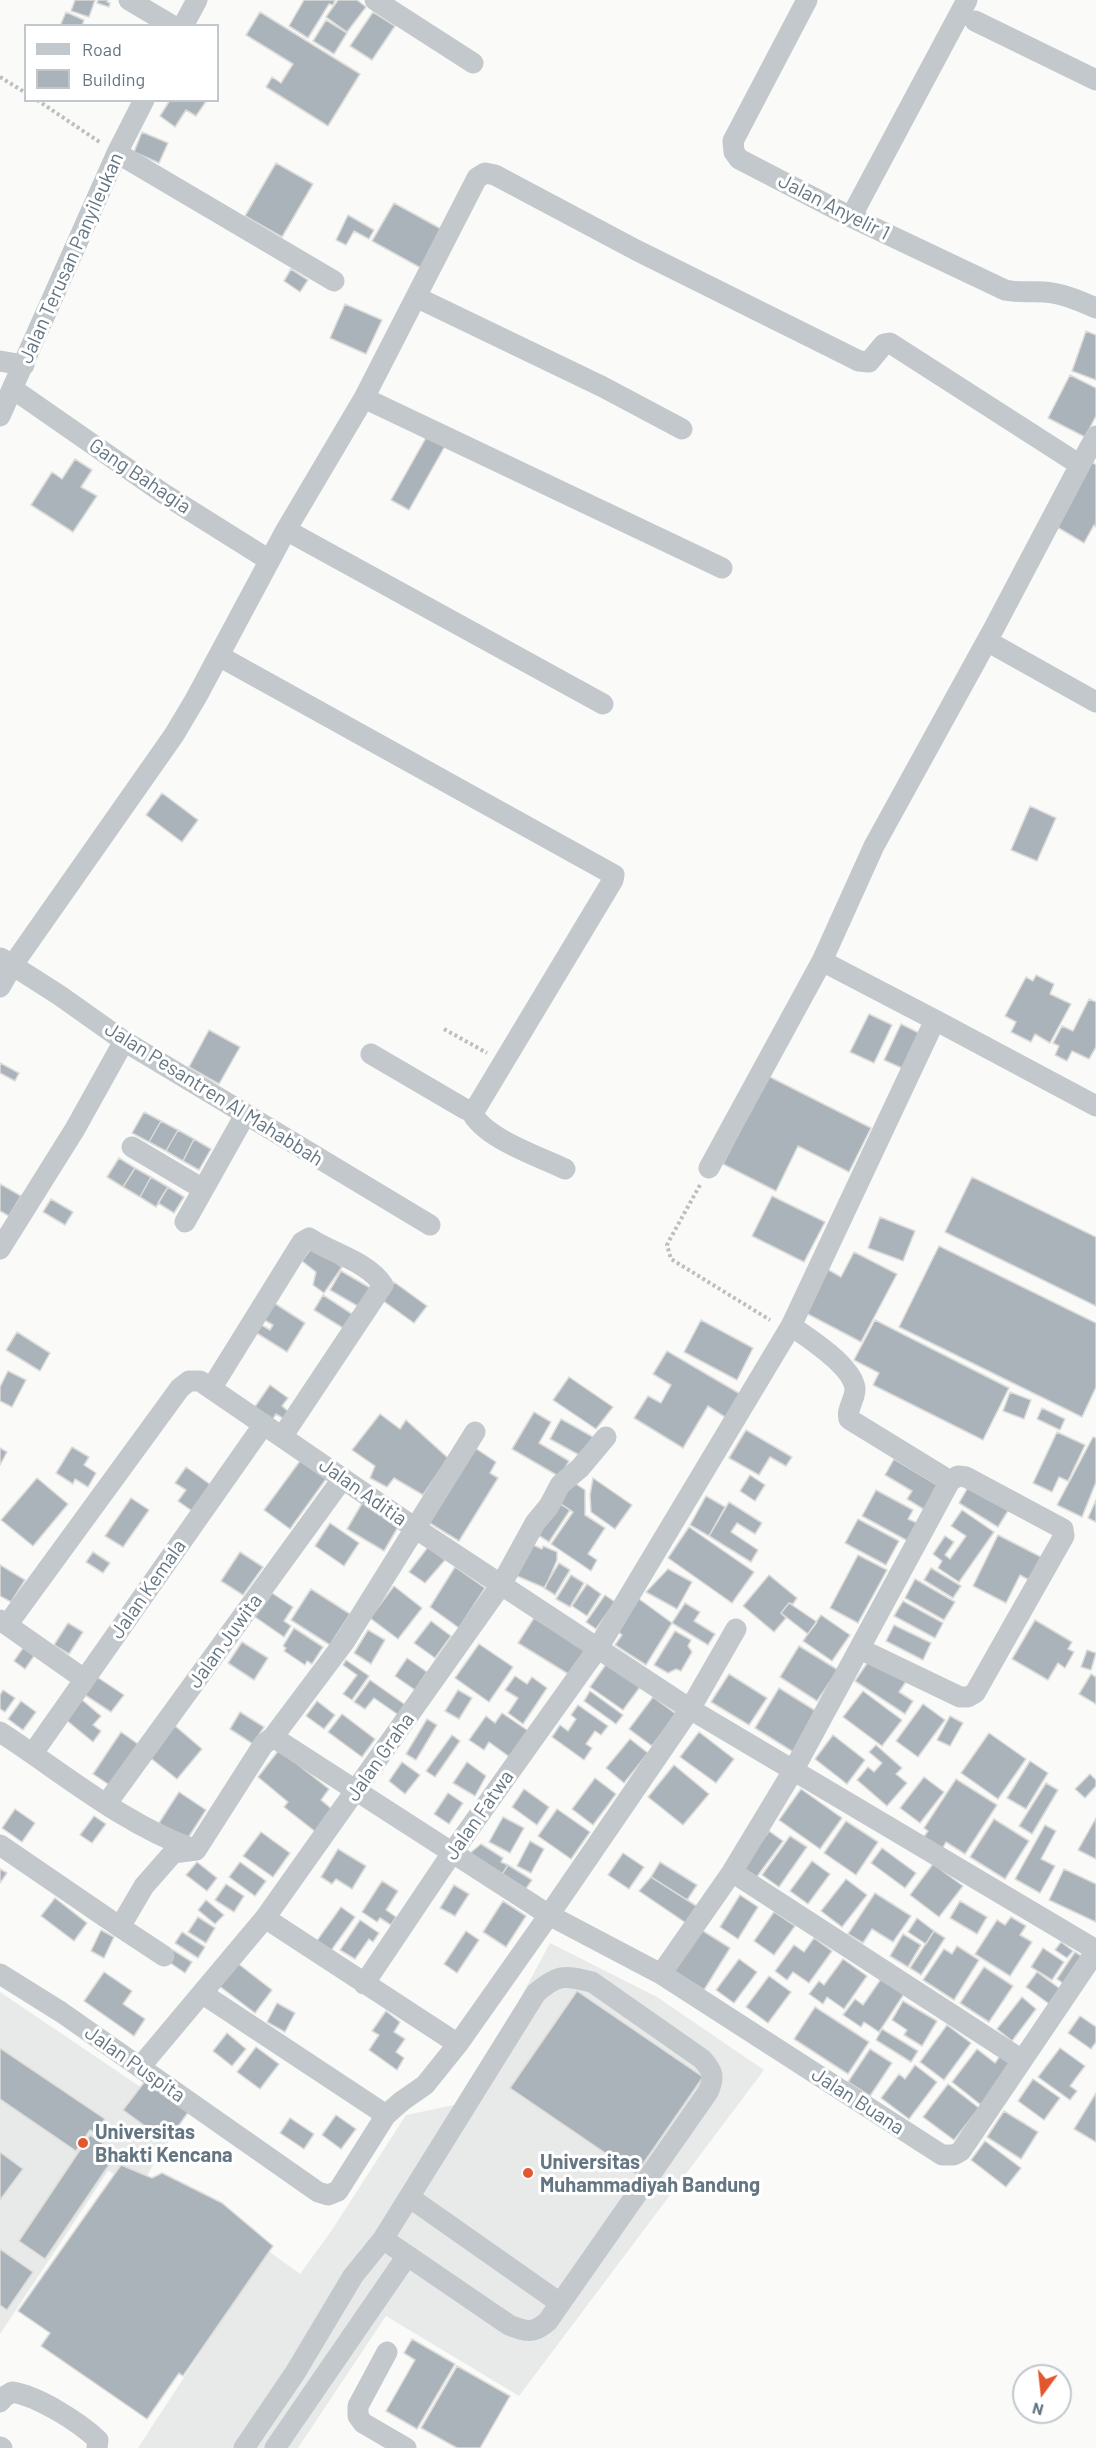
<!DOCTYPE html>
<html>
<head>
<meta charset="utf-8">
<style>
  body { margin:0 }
  #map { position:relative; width:1096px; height:2448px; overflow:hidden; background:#fafaf8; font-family:Barlow,sans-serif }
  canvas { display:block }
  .legend { position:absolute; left:24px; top:24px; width:195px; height:78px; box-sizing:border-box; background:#fff; border:2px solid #c1c8cd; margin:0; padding:8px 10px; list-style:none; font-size:18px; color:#657683 }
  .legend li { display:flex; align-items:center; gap:12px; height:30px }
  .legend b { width:30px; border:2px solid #c1c8cd }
  .north { position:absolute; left:1012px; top:2364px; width:60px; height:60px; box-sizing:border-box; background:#fff; border:2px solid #c1c8cd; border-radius:50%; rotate:195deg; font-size:16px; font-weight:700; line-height:24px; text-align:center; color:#657683 }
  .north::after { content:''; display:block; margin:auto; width:21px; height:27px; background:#e4572e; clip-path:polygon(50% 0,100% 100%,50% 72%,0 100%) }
</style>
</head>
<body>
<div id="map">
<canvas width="1096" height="2448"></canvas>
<ul class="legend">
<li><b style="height:8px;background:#c3c8cc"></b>Road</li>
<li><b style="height:16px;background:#aab3b9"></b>Building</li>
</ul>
<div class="north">N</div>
</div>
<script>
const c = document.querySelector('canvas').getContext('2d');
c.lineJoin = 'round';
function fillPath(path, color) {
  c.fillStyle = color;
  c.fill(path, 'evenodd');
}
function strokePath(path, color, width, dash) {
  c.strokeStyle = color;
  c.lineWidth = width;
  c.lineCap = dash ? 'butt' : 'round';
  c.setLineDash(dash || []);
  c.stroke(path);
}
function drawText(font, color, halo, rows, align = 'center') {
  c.font = font + ' Barlow,sans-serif';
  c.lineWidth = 6;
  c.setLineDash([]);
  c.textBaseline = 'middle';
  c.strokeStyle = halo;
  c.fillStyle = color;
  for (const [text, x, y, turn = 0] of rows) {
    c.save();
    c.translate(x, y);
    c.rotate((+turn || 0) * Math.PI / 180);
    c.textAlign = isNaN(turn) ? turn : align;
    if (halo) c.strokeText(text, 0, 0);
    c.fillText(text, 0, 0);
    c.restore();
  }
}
fillPath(new Path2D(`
  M550,1943l107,54 107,73 -245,326 -133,-80 -88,132h-160l129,-198 33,24 32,-44 74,-115 58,-12z
  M0,1992l182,123 -41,71 -33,-15 -108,163z`), '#e8e9e9');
const building = new Path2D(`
  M75,0h20l-6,17 -18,-6z
  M98,0h10l-1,2 3,1 -1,4 -12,-4z
  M304,0h31l-2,5 -4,-1 -21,34 -19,-12z
  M338,0h19l9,7 -19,25 -21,-15z
  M66,12l18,8 -2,6h-22z
  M260,12l100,62 -32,52 -62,-39 6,-10 9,6 12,-19 -47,-29z
  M373,12l22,14 -23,34 -22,-14z
  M326,20l21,13 -13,21 -21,-13z
  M170,100h37l-11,16 -10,-6 -11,17 -15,-11z
  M142,132l26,11 -9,20 -25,-11z
  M276,163l37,21 -31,53 -37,-21z
  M394,203l49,27 -22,38 -49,-27z
  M348,215l26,15 -5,9 -15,-8 -8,14 -10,-5z
  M291,269l17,11 -8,12 -16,-11z
  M345,304l37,16 -16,34 -36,-16z
  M1086,331l10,4v45l-24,-9z
  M1070,375l26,13v28l-11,21 -37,-19z
  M427,436l18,10 -36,64 -18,-10z
  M75,459l17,11 -11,17 16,9 -24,36 -42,-27 21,-33 10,7z
  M1092,462l4,3v62l-2,-2 -10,18 -27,-16z
  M162,793l36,27 -16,22 -36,-27z
  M1030,806l26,12 -19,43 -26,-11z
  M1036,975l18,9 -4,10 21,10 -21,39 -15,-9 -4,8 -20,-10 5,-10 -11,-6 21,-39 7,4z
  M1089,999l7,3v45l-7,12 -17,-8 -5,10 -12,-6 4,-9 -6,-3 9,-17 11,5z
  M869,1014l23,11 -18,38 -24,-11z
  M901,1024l20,10 -17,35 -20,-9z
  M209,1030l31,17 -21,37 -30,-17z
  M0,1063l19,10 -4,8 -15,-8z
  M768,1076l103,52 -22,44 -51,-26 -22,45 -53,-27z
  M144,1112l17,9 -12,21 -17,-9z
  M161,1121l17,9 -12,21 -17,-9z
  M178,1130l16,9 -11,22 -17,-10z
  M194,1139l17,10 -12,21 -16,-9z
  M119,1158l16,10 -12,19 -16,-10z
  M135,1168l16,9 -11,20 -17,-10z
  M151,1177l17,10 -12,20 -16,-10z
  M972,1177l124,60v69l-151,-74z
  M0,1184l21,12 -12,20 -9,-5z
  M168,1187l16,10 -10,16 -16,-10z
  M772,1196l53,26 -21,40 -52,-26z
  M51,1199l22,13 -8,13 -22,-13z
  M880,1217l35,14 -12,30 -35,-13z
  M939,1246l157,77v64l-14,30 -183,-90z
  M312,1247l30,20 -18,26 -11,-8 3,-13 -14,-11z
  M854,1252l43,22 -36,68 -57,-30 23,-43 14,8z
  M341,1271l31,18 -11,19 -31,-18z
  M394,1282l33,24 -13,17 -32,-23z
  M323,1295l29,19 -9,14 -29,-18z
  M271,1301l34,22 -18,29 -32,-20 5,-8 10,6 3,-5 -12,-7z
  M701,1320l52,28 -16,32 -53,-28z
  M875,1320l134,68 -26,52 -110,-55 6,-12 -25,-13z
  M17,1332l33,21 -10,18 -34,-21z
  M667,1351l75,44 -14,24 -20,-13 -25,42 -49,-30 14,-22 13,7 10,-18 -18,-11z
  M8,1371l18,9 -14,27 -12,-6v-14z
  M569,1377l44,30 -17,22 -43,-29z
  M270,1385l18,13 -6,8 7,6 -5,7 -8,-5 -4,6 -18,-12z
  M1010,1392l21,8 -7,19 -21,-8z
  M1042,1408l23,11 -5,11 -23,-11z
  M534,1412l17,10 -12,21 30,18 -9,16 -48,-28z
  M380,1414l20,15 6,-9 42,38 -25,37 -29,-17 -7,9 -17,-9 5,-12 -23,-16z
  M561,1419l32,18 -12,19 -31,-17z
  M746,1430l46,27 -6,9 -16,-9 -11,18 -30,-17z
  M1057,1432l28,13 -17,36 -9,-4 -7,15 -19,-9z
  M1093,1437l3,1v44l-14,35 -25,-12z
  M72,1447l17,10 -5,8 12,8 -8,14 -13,-8 -2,5 -17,-11z
  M0,1448l7,4 -7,13z
  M475,1448l21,14 -6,11 8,5 -39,63 -31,-19z
  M894,1459l45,27 -14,24 -18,-11 5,-8 -27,-16z
  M300,1461l26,18 -36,50 -26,-19z
  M186,1467l25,18 -19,26 -14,-10 8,-11 -11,-7z
  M750,1475l15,10 -10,16 -15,-10z
  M37,1478l31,26 -35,42 -32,-26z
  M593,1478l39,27 -17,24 -24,-17 -1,-17z
  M570,1480l15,10v25l20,13 -17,26 9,6 -6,11 -40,-27 22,-32 -17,-11z
  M971,1482l40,24 -13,21 -39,-24z
  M876,1490l37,20 -5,9 9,4 -9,18 -46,-25z
  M706,1496l19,11 -16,29 -19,-11z
  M131,1498l18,12 -26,37 -18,-11z
  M364,1500l37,22 -17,29 -37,-22z
  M1096,1500v22l-8,-4z
  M729,1502l33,21 -7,11 -18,-11 -6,9 27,18 -7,12 -42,-26z
  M559,1503l11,7 -21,32 -11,-7z
  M962,1510l32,22 -35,50 -21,-14 4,-7 -9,-7 12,-18 9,6 -9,13 5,4 16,-23 -15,-10z
  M858,1519l41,22 -13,24 -41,-22z
  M330,1523l29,20 -15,23 -29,-20z
  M689,1527l65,45 -22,31 -64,-45z
  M998,1535l43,22 -12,23 -9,-5 -14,28 -33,-17z
  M531,1544l11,5 1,-3 14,6v8l-12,28 -28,-12z
  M428,1547l17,13 -20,23 -16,-11z
  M93,1552l17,11 -7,10 -17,-11z
  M240,1552l23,15 -20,28 -22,-14z
  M858,1555l29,15 -29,53 -28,-15z
  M559,1563l11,7 -15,25 -11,-7z
  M0,1565l25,15 -14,22 -11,-6z
  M455,1567l30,21 -26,40 -29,-21z
  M931,1568l30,18 -8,12 -29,-18z
  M668,1569l24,13 -15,27 -31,-17z
  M571,1575l13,8 -14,24 -14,-8z
  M769,1575l28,23 -4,6 -4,-1 -8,10 5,5 -12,14 -31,-26z
  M915,1579l40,23 -11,18 -39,-22z
  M587,1584l14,10 -14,22 -15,-10z
  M394,1586l28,22 -24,31 -28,-21z
  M311,1589l39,25 -20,31 -39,-25z
  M272,1593l21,14 -9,14 7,5 -7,11 -29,-20z
  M605,1595l10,7 -19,27 -10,-7z
  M635,1596l37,27 -26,42 -31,-20 7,-10 -6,-5z
  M903,1601l40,22 -8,15 -41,-22z
  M685,1603l15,9 -6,9 21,13 -7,11 -36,-22z
  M789,1603l28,19 -9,12 -27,-21z
  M821,1615l29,20 -18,26 -29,-20z
  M534,1618l52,32 -16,25 -52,-32z
  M1035,1620l37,22 -4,7 6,3 -9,16 -7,-5 -10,17 -36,-21z
  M431,1621l20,15 -16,22 -21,-15z
  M68,1623l15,9 -14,22 -15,-9z
  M894,1625l37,18 -8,17 -37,-19z
  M294,1628l29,19 -11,17 -5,-3 -2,4 -21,-14 2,-3 -3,-2z
  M368,1630l17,10 -14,24 -17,-11z
  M675,1631l16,9 -3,6 4,6 -11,19 -5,-2 -8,4 -14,-8z
  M242,1642l26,16 -14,22 -26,-17z
  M479,1644l34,23 -24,35 -34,-24z
  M799,1646l39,24 -21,31 -37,-24z
  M23,1648l11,8 -9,13 -11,-8z
  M1087,1650l9,3 -5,17 -10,-3z
  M872,1656l35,24 -8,12 14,9 -8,13 -50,-33z
  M407,1658l20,14 -12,18 -20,-14z
  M346,1660l23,16 -17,24 -9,-6 14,-19 -14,-10z
  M607,1663l33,24 -17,23 -33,-23z
  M729,1674l38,24 -18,27 -38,-23z
  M1091,1674l5,3v27l-17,-10z
  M515,1676l12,8 5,-7 15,11 -24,36 -15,-11 10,-15 -13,-8z
  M97,1677l27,18 -13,17 -26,-17z
  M370,1680l37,26 -7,10 -26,-18 -9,11 -11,-7z
  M779,1688l40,25 -24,40 -40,-25z
  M3,1690l12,8 -10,14 -5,-3v-14z
  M458,1690l14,8 -13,21 -14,-8z
  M590,1691l33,24 -7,9 -32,-23z
  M863,1691l39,29 -20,26 -39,-29z
  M653,1697l23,17 -24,32 -23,-17z
  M81,1699l20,17 -8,9 8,6 -8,11 -28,-23z
  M21,1701l15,11 -13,18 -15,-11z
  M317,1701l18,14 -11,14 -18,-13z
  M923,1704l22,16 -27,37 -22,-16z
  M578,1705l30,21 -7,9 -6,-4 -9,13 6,4 -8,12 -32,-23 8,-12 8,6 8,-12 -5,-4z
  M240,1712l24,15 -11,17 -23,-15z
  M502,1713l28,19 -19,26 -22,-16 -5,8 -15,-10 17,-24 9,7z
  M342,1714l33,25 -13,18 -34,-25z
  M950,1716l13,7 -13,23 -13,-6z
  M427,1719l10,6 -21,35 -10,-6z
  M174,1725l28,24 -25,30 -29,-23z
  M121,1732l17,12 -27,42 -18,-12z
  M699,1732l35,27 -18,24 -36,-26z
  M989,1733l37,26 -28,40 -37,-26z
  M452,1735l8,6 -25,36 -9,-6z
  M833,1735l32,25 -18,24 -32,-25z
  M630,1739l18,14 -24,30 -18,-15z
  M876,1745l26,23 -6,6 11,9 -20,23 -30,-26 11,-13 6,5 8,-9 -13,-11z
  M279,1750l50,39 -8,11 13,11 -17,22 -33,-26 4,-5 -30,-25z
  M1030,1761l18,12 -22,36 -19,-11z
  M402,1762l18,13 -15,19 -16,-13z
  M467,1762l19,14 -11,20 -22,-13z
  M674,1765l35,29 -26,31 -35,-28z
  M1090,1774l6,6v6l-11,12 -10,-9z
  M924,1777l20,15 -24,31 -20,-15z
  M595,1778l21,16 -23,31 -21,-16z
  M956,1779l41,26 -32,49 -19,-12 -4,7 -19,-11 5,-7 -4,-3z
  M1046,1783l12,7 -26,44 -13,-8z
  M524,1789l25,18 -12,18 -25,-18z
  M801,1789l41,29 -22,31 -41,-29z
  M179,1792l27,18 -20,31 -27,-18z
  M448,1793l15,10 -14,21 -15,-10z
  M15,1809l20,14 -13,19 -20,-14z
  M557,1809l33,23 -19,27 -33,-23z
  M94,1816l12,8 -14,19 -12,-8z
  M503,1817l21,11 -14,25 -21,-11z
  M1096,1818v41l-18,-9z
  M994,1819l35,22 -24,38 -35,-22z
  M846,1821l32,21 -22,33 -32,-22z
  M1045,1825l11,6 -15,28 14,7 -15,27 -25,-14z
  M769,1831l14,10 -27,37 -14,-9z
  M261,1832l29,21 -17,24 -30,-21z
  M790,1836l17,11 -28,40 -17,-12z
  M530,1841l14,8 -13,24 -14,-7z
  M481,1844l22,14 -2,4 7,3 -7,11 -32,-22z
  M882,1848l34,25 -11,15 -34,-25z
  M338,1849l28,17 -14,23 -16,-10 -4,5 -11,-7z
  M623,1853l21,14 -15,22 -21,-14z
  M812,1861l18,13 -22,30 -18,-13z
  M197,1862l20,16 -10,13 -21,-16z
  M240,1862l26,19 -11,15 -26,-19z
  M660,1862l37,23 -10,15 -36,-23z
  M933,1864l30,22 -24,31 -29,-22z
  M508,1865l24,15 -7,10 -24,-14z
  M0,1869l7,4 -7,10z
  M1064,1869l32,15v38l-47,-22z
  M651,1877l47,30 -12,16 -47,-32z
  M846,1879l21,16 -25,32 -21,-16z
  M382,1881l16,10 -12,19 10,7 -5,8 -11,-7 -3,4 -15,-10z
  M226,1884l18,12 -10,16 -19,-12z
  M454,1885l15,9 -14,22 -15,-8z
  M875,1893l36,23 -18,26 -21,-13 -9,14 -15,-9z
  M740,1895l18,12 -20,32 -18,-12z
  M55,1898l32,25 -13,18 -33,-25z
  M206,1900l18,15 -9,9 -17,-14z
  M503,1901l23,15 -20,31 -23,-15z
  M960,1901l27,16 -10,17 -27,-16z
  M341,1907l14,10 -25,35 -14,-10z
  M774,1912l21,14 -21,29 -20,-14z
  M198,1917l17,11 -9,15 -18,-11z
  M1011,1917l15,9 -6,9 12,7 -22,34 -35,-22 22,-34 8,5z
  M917,1918l17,13 -8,13 -18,-12z
  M360,1920l19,13 -6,9 -4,-3 -14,20 -15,-9z
  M700,1929l30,19 -26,42 -30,-19z
  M101,1930l13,7 -10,21 -13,-7z
  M466,1931l13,9 -22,33 -13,-9z
  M934,1931l11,7 -24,37 -11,-7z
  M182,1932l23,15 -7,11 -23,-15z
  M903,1934l18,11 -13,22 -18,-11z
  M814,1938l18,13 -23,32 -16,-11 -6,8 -12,-9 19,-26 10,7z
  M1061,1942l12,9 -6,7 -12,-8z
  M957,1946l22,14 -25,40 -31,-20 21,-31 8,5z
  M1043,1948l21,14 -12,18 -21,-13z
  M173,1950l19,12 -7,11 -19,-13z
  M1075,1952l11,7 -19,27 -10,-7z
  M739,1959l18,13 -23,31 -18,-13z
  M843,1959l24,17 -23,33 -17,-12 -4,7 -14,-10 10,-13 5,4z
  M236,1962l36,28 -17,23 -37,-28z
  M984,1967l29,19 -24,36 -29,-19z
  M104,1972l28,19 -9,13 22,15 -11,17 -50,-35z
  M1037,1972l26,19 -11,15 -26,-19z
  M769,1976l22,16 -23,31 -22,-16z
  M881,1979l23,15 -25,38 -15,-10 -3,5 -18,-12 12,-16 8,6z
  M577,1991l126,86 -67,97 -126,-86z
  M1022,1997l14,12 -24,32 -15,-12z
  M903,2001l34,20 -15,25 -18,-11 3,-5 -15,-10z
  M277,2003l18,10 -10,19 -18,-10z
  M815,2007l54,35 -21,32 -54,-35z
  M386,2011l14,11 -6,10 11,7 -9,13 8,6 -7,12 -28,-20 10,-15 -7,-4z
  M1080,2016l16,11v15l-5,7 -23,-16z
  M947,2025l24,18 -27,37 -24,-18z
  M882,2029l36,22 -7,11 -35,-22z
  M227,2033l19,16 -14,17 -19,-15z
  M256,2047l23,17 -19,25 -23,-17z
  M0,2048l105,71 -10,14 -5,-3 -14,21 -76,-52z
  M1060,2048l25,18 -15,20 7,5 -7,9 -32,-23z
  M870,2049l22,14 -22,33 -22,-14z
  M977,2049l18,14 5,-7 12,8 -31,41 -29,-23z
  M915,2065l22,17 -28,37 -28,-21 18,-24 6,5z
  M1033,2079l27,19 -16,22 -26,-19z
  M146,2080l43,31 -22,31 -44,-32z
  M948,2084l31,24 -25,32 -31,-23z
  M1096,2093v49l-22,-13z
  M1004,2111l34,21 -17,27 -34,-22z
  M336,2115l20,14 -15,20 -19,-14z
  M290,2118l24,16 -10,15 -24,-16z
  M90,2135l27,18 -72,106 -26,-18z
  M985,2141l36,27 -15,19 -35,-27z
  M0,2152l23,17 -23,31z
  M121,2165l31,13 10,-5 60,30 51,43 -90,130 -4,-3 -32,46 -106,-73 9,-13 -32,-22z
  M0,2249l33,23 -26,38 -7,-5z
  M412,2339l43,25 -38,65 -31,-18 29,-51 -11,-7z
  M457,2366l53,30 -30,52h-23l-36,-20z`);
fillPath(building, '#aab3b9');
strokePath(building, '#dcdcda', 1.5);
strokePath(new Path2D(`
  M0,77l26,16
  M37,100l64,43
  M444,1029l43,24
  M700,1185l-30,54 -3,6 4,14 99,61`), '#bbbfc2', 4, [3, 3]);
strokePath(new Path2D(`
  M129,0l44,26
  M375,0l98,63
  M807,0l-74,141 1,11 5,7 112,58 154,73c14,3 25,1 39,2 18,1 36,9 52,16
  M975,21l121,59
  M183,26l14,-26
  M117,153l217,128
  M851,217l116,-217
  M416,297l187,90 79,42
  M0,361l24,4
  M13,389l154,107 102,64
  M364,398l358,170
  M0,416l117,-263 27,-53
  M1080,465l16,-29
  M286,530l317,174
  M987,641l109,61
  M219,656l395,219 -1,5 -137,228 -5,3 -6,-2 -94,-55
  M1,958l58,37 65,46 306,184
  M822,961l113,59
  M0,987l12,-21 162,-231 22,-37 90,-168 78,-132 113,-220 8,-5 10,2 141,75 223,111 10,1 15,-18 6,-1 190,122 -86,163 -120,218 -52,115 -113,207
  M471,1111c12,27 67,45 94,58
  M132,1147l71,42
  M185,1222l60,-107
  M0,1249l75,-120 49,-88
  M791,1326c18,12 61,40 64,62 1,11 -9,20 -6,31l101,62
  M216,1391l-2,-7 88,-142 7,-4c24,16 58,23 74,47l-101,152
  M0,1620l84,59
  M7,1625l173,-237 9,-7h11l215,147 275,181 406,241
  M736,1629l-46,80 -141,206 112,59 281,181h12l7,-4 135,-200
  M0,1732c62,40 123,92 193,117
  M33,1753l231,-329
  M107,1803l236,-325
  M0,1845l120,82 24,-41 29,-33 23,-3 67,-105 10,-8
  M732,1872l290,188
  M265,1918l193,126
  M120,1927l44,29
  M0,1974l61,38 257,180 10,3 10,-4 48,-76
  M661,1974l71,-102 61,-101 157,-290 8,-5 8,1 97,52 1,7 -89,157 -7,4h-8l-100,-48
  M364,1984l88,-131 146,-205 193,-322 144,-306 161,86
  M203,1994l183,121 16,-14 23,-16 33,-41 91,-129 -276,-178 72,-96 130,-209
  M140,2067l125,-149 236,-333 34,-62 14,-17 11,-21 20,-17 26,-31
  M409,2197l151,106
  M387,2352l-29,54v10l5,7 43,25
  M0,2402l4,-5 8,-5c26,4 67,30 86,48l-1,8
  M0,2447l2,1
  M244,2448l51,-75 58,-97 30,-37 153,-246c22,-19 28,-18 56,-11l110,77c11,12 13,18 6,33l-160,229c-14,13 -22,11 -39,4l-126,-86
  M275,2448l132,-192`), '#c3c8cc', 21);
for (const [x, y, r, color] of [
  [83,2143,6,"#e4572e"],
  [528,2173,6,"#e4572e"]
]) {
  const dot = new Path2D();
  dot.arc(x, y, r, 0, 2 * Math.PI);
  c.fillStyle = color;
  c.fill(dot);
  strokePath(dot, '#fff', 2);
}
drawText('20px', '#657683', '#fff', [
  ["Jalan Anyelir 1",834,207,27],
  ["Jalan Terusan Panyileukan",71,258,-66],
  ["Gang Bahagia",140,476,34],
  ["Jalan Pesantren Al Mahabbah",214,1094,32],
  ["Jalan Aditia",363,1492,35],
  ["Jalan Kemala",148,1589,-55],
  ["Jalan Juwita",225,1641,-54],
  ["Jalan Graha",380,1757,-55],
  ["Jalan Fatwa",479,1815,-55],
  ["Jalan Puspita",135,2064,35],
  ["Jalan Buana",858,2101,33]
]);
drawText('bold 20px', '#657683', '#fff', [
  ["Universitas",95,2132],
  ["Bhakti Kencana",95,2155],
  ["Universitas",540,2162],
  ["Muhammadiyah Bandung",540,2185]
], 'left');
</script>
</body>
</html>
